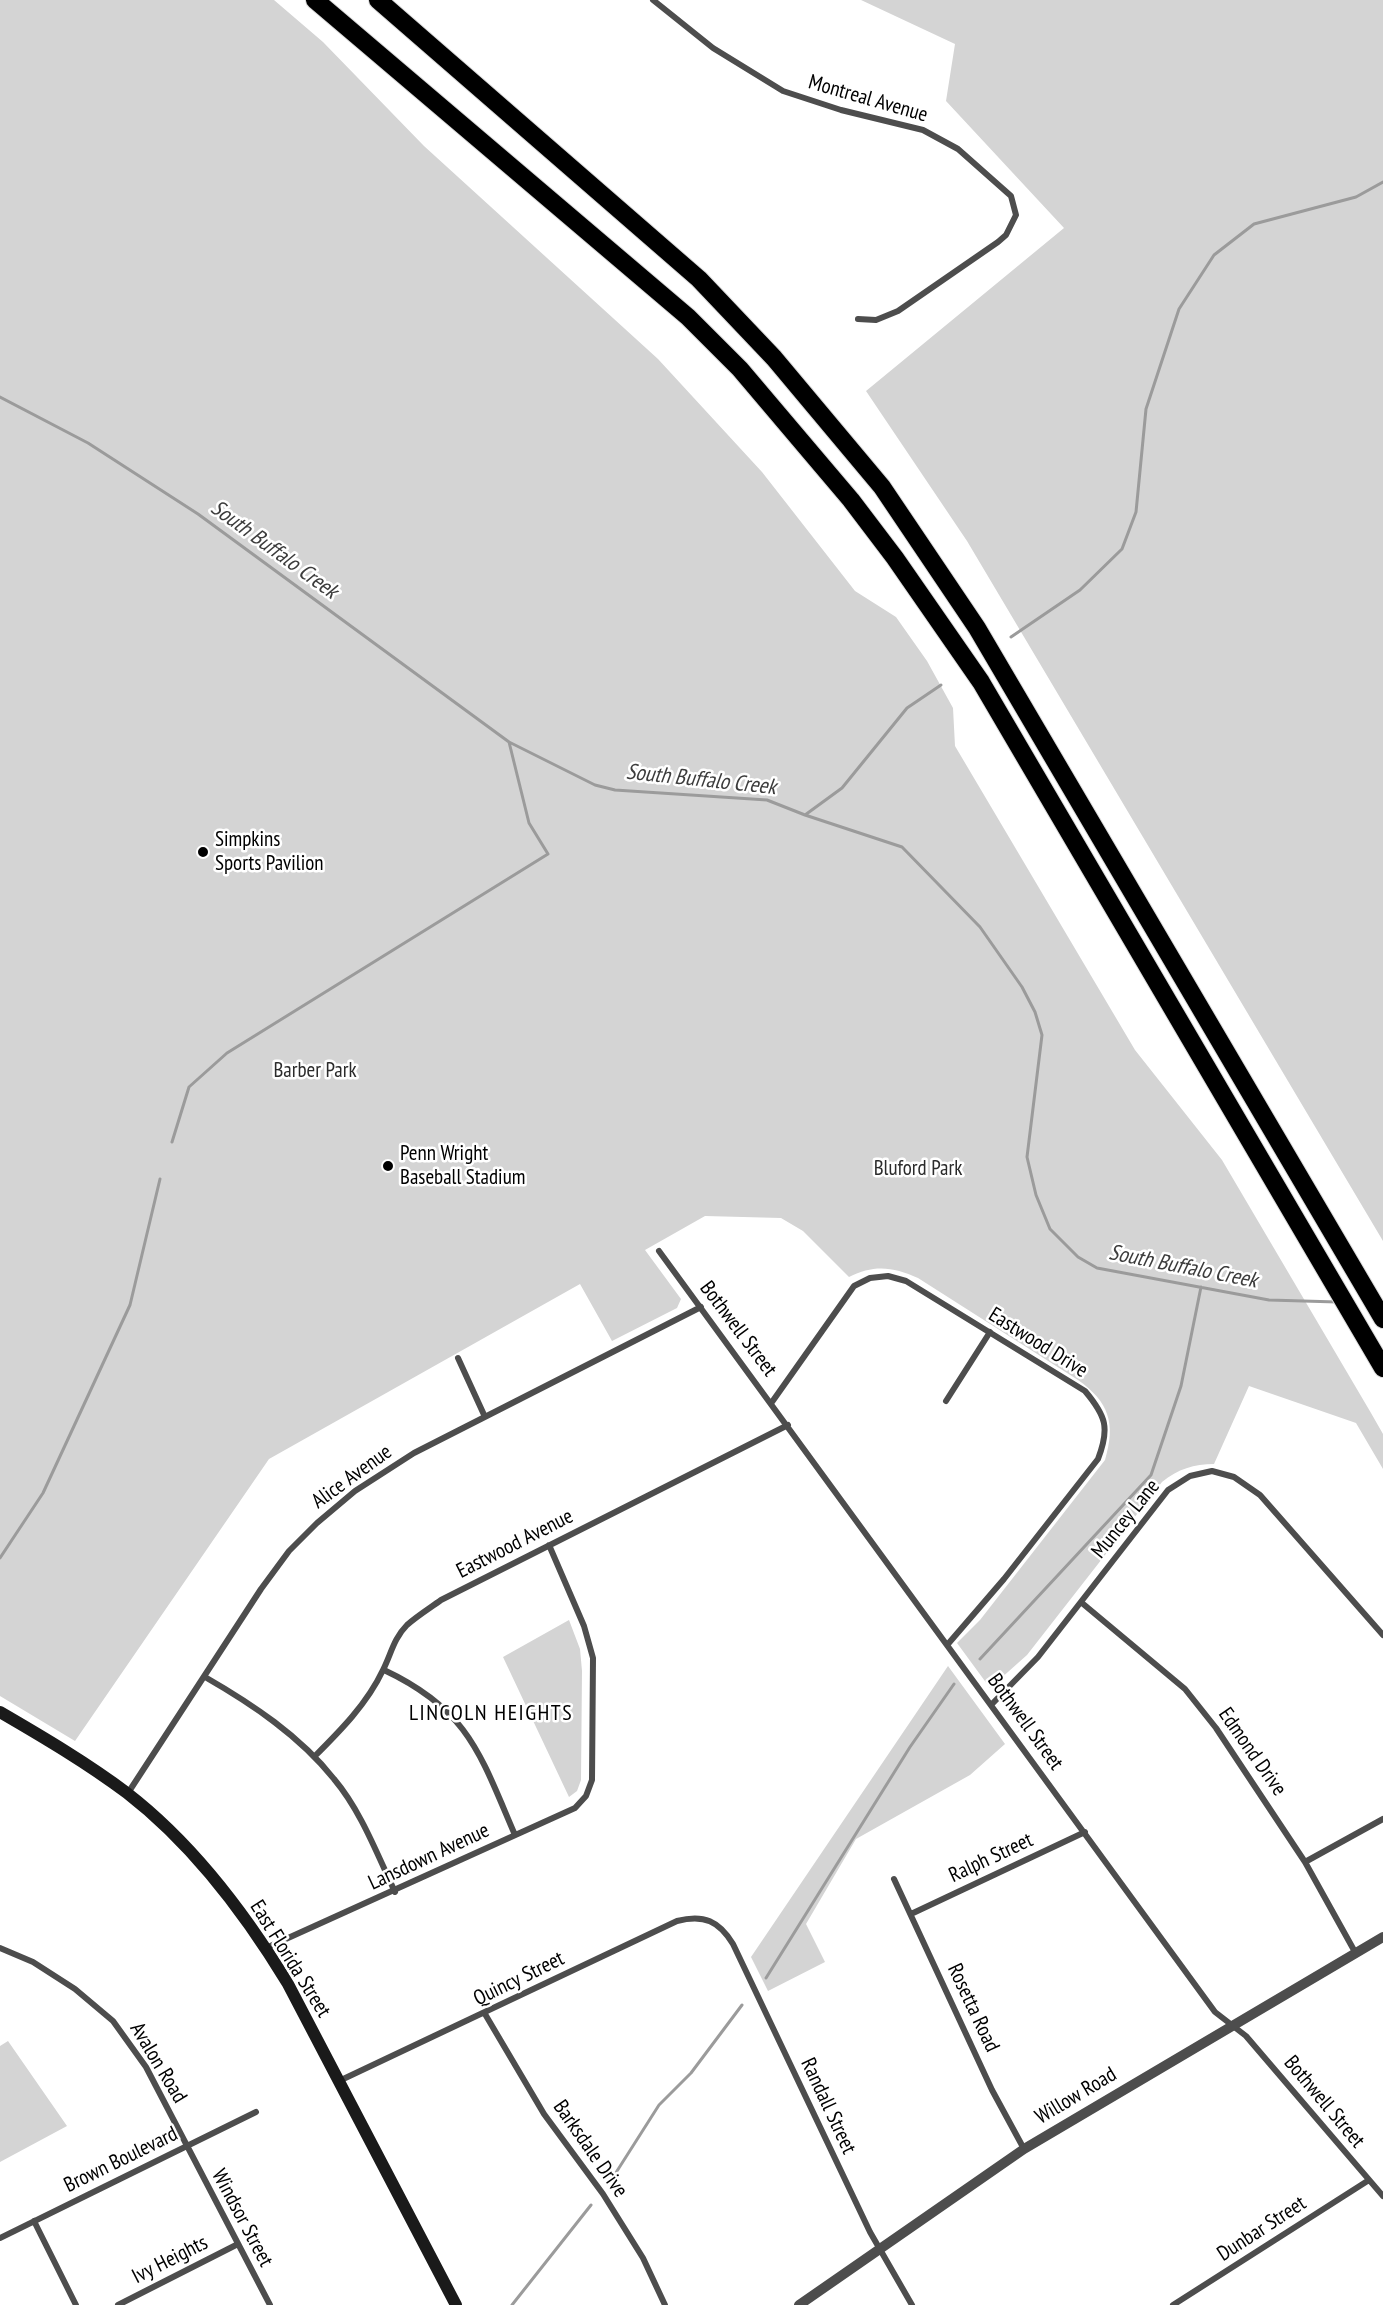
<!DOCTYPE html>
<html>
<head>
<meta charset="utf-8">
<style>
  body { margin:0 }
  canvas { display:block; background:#fff }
</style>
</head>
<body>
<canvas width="1383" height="2305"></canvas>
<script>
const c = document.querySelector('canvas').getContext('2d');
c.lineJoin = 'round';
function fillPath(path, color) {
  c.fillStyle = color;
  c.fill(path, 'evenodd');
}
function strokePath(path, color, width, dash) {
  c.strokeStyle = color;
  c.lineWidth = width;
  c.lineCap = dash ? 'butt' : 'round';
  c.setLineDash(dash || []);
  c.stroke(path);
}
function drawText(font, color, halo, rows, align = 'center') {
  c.font = font + ' "PT Sans Narrow",sans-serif';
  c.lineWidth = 5;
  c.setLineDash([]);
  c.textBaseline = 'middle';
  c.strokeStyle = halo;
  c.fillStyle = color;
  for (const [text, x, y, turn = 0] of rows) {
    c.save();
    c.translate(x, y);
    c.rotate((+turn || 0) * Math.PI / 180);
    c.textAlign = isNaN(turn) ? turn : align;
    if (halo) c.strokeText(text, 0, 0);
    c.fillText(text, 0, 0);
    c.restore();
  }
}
fillPath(new Path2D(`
  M0,0h274l49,42 101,104 234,213 104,113 93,119 41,26 31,44 26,47 2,38 180,304 87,110 149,253 12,21v35l-27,-46 -107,-37 -35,78c-20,0 -36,5 -52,18l-135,173 -37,33 -33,-45 23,-23 125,-160c11,-37 4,-58 -27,-80l-160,-102c-24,-11 -44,-14 -69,-1l-46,-46 -22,-13 -76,-2 -60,34 36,49 -4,9 -65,33 -32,-57 -311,175 -194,282 -75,-45z
  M861,0h522v1241l-416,-700 -101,-150 198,-163 -118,-127 9,-57z
  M569,1620l11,29 2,22 -1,109 -4,11 -8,6 -66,-140z
  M948,1666l57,78 -35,31 -114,64 -50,85 19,38 -57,29 -17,-34z
  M8,2041l59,85 -67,36v-116z`), '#d4d4d4');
strokePath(new Path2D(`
  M0,397l88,46 110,71 311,228 86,43 20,5 152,10 38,15 97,32 78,80 42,60 13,25 7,23 -15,122 9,38 14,34 28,28 19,11 172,32 68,2
  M1011,637l69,-47 42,-41 14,-37 10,-103 33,-100 35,-54 40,-31 102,-27 27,-15
  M805,815l37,-27 65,-80 34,-23
  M172,1142l17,-55 38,-34 321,-199 -19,-31 -20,-81
  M0,1558l43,-65 87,-188 30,-126
  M980,1659l171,-184 30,-89 20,-99
  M766,1978l144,-231 44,-63
  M610,2182l49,-77 32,-32 51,-68
  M512,2305l79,-100`), '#9b9b9b', 3);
const motorway = new Path2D(`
  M315,0l373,317 52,52 111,131 44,58 86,124 402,686
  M378,0l321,279 75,79 108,129 95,141 406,691`);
strokePath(motorway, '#dbdbdb', 20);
strokePath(new Path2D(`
  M653,0l60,48 70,43 58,19 82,20 35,19 53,47 5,19 -10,20 -8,7 -100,69 -22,9 -18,-1
  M659,1251l556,761 31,24 137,160
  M458,1358l27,59
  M946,1401l44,-69
  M772,1402l82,-116 16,-8 18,-2 18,5 179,110c21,25 25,37 13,68l-94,120 -56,65
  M1082,1603l103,86 31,39 89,134 50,90
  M384,1670c85,40 96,84 131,165
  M205,1677c47,27 95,59 129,102 27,32 43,75 61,113
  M992,1704l46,-47 130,-167 22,-14 22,-5 22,6 26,18 123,140
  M314,1757c26,-26 53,-53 69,-87 8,-16 11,-32 24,-45 10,-9 23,-17 34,-25l347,-175
  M128,1793l133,-204 28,-38 28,-28 38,-32 59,-38 287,-146
  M1305,1862l78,-43
  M894,1879l98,211 32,59
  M911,1914l174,-82
  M0,1948l33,14 42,27 38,32 33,46 124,238
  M266,1948l309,-140 11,-12 6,-16 1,-122 -9,-32 -35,-81
  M485,2014l59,100 59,80 40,64 22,47
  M339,2081l338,-160c27,-7 42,0 56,23l137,288 42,73
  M34,2221l42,84
  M0,2238l256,-126
  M118,2305l120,-61
  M1173,2305l196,-125`), '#4d4d4d', 6);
strokePath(new Path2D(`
  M799,2305l225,-156 359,-212`), '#4d4d4d', 10);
strokePath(new Path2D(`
  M0,1712c43,25 87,51 127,81 66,51 118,120 161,191l168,321`), '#1a1a1a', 12);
strokePath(motorway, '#000', 18);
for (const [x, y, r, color] of [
  [203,852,6,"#000"],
  [388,1166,6,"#000"]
]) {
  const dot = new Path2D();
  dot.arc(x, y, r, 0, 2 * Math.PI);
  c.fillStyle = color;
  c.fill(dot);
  strokePath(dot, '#fff', 2);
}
drawText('21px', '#000', '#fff', [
  ["Montreal Avenue",868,99,16],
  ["Bothwell Street",738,1329,53],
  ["Eastwood Drive",1038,1343,32],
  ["Alice Avenue",352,1477,-36],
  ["Muncey Lane",1126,1519,-51],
  ["Eastwood Avenue",515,1544,-27],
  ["Bothwell Street",1025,1722,54],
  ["Edmond Drive",1252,1752,55],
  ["Lansdown Avenue",429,1857,-25],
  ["Ralph Street",991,1858,-25],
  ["East Florida Street",290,1959,58],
  ["Quincy Street",519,1979,-26],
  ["Rosetta Road",973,2008,65],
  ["Avalon Road",158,2063,59],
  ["Willow Road",1076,2096,-31],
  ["Bothwell Street",1324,2102,50],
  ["Randall Street",828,2106,65],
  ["Barksdale Drive",590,2149,55],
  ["Brown Boulevard",121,2160,-26],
  ["Windsor Street",242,2218,62],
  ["Dunbar Street",1262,2229,-33],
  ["Ivy Heights",170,2260,-27]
]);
drawText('21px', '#000', '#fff', [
  ["Simpkins",215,840],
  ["Sports Pavilion",215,864],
  ["Penn Wright",400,1154],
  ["Baseball Stadium",400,1178]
], 'left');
drawText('21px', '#2b2b2b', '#fff', [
  ["Barber Park",315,1071],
  ["Bluford Park",918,1169]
]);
drawText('italic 22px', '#3c3c3c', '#fff', [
  ["South Buffalo Creek",274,550,36],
  ["South Buffalo Creek",701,780,6],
  ["South Buffalo Creek",1183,1267,11]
]);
c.letterSpacing = '1.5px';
drawText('22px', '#000', '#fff', [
  ["LINCOLN HEIGHTS",491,1714]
]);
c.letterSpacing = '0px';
</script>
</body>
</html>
